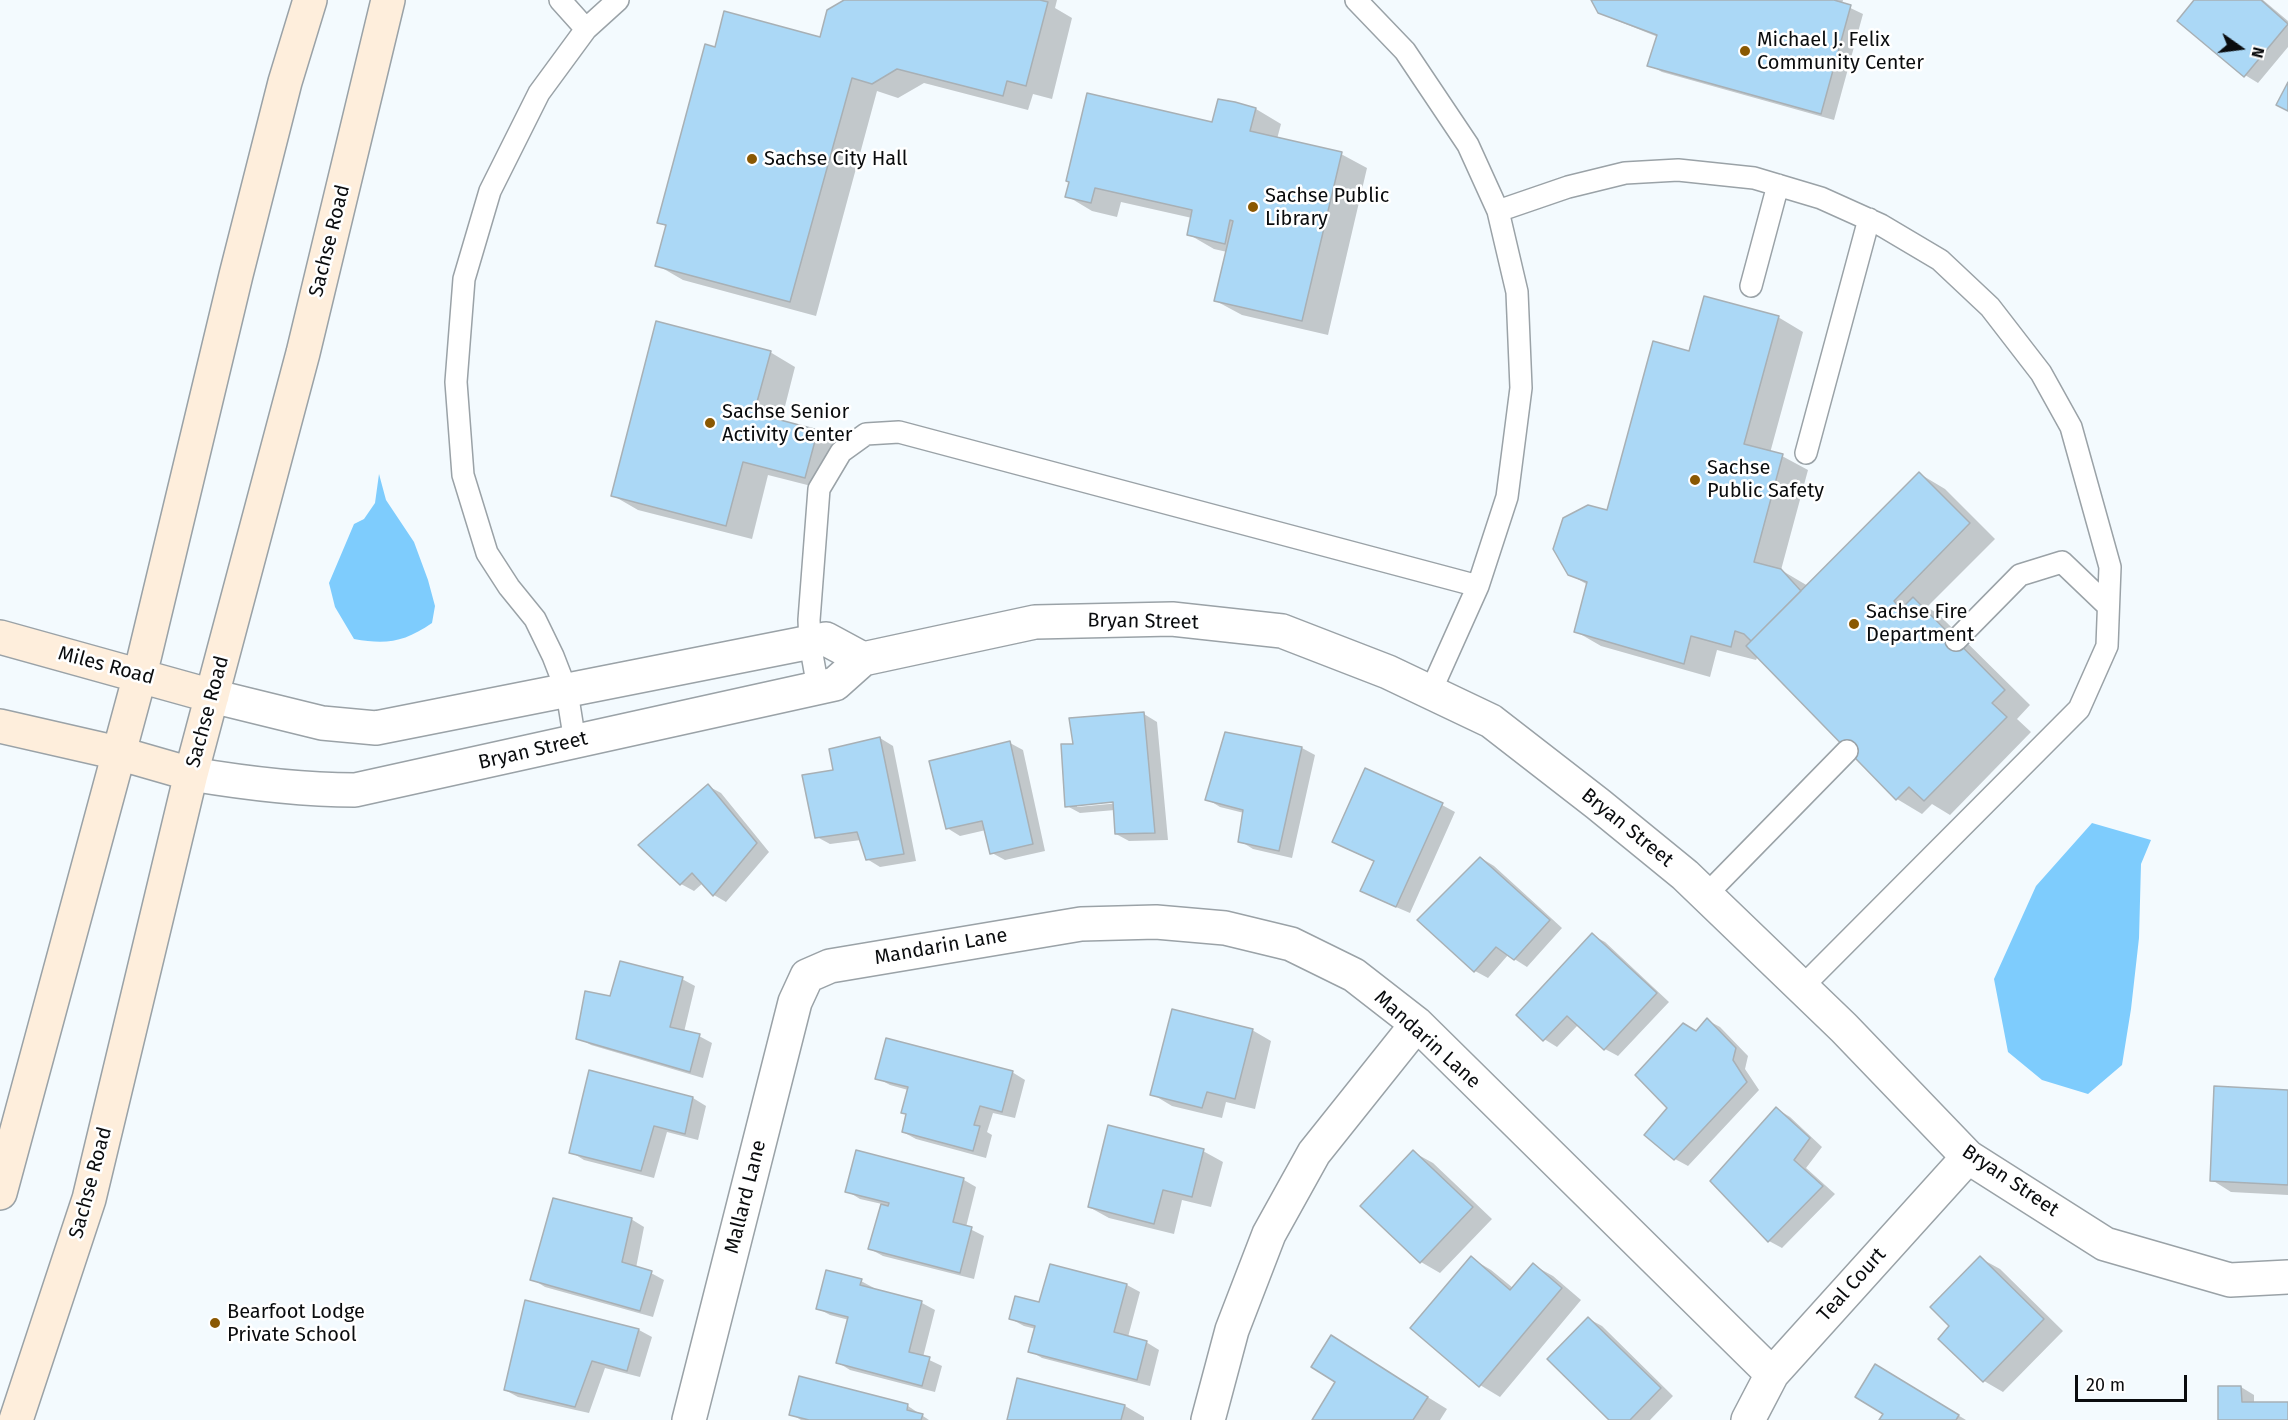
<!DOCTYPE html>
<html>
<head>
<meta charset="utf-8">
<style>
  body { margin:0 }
  #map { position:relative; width:2288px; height:1420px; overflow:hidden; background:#f3fafe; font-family:"Fira Sans",sans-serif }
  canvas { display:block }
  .north { position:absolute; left:2210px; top:18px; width:60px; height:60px; -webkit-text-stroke:4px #fff; paint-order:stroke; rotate:104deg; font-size:16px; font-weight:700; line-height:24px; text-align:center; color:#0a0c0e }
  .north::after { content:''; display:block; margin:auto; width:21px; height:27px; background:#0a0c0e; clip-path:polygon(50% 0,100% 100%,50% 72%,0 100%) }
  .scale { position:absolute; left:2075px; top:1375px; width:112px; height:27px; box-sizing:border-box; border:3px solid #0a0c0e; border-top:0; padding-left:8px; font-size:18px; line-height:21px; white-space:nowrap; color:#0a0c0e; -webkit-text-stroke:4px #fff; paint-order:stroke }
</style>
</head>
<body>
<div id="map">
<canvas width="2288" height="1420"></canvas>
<div class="north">N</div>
<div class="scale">20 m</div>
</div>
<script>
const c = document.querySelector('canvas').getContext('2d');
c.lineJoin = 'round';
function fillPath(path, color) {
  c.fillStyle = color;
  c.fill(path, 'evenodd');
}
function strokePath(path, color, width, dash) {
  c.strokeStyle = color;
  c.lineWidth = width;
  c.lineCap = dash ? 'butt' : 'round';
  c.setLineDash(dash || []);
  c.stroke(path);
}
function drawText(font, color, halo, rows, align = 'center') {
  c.font = font + ' "Fira Sans",sans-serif';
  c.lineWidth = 5;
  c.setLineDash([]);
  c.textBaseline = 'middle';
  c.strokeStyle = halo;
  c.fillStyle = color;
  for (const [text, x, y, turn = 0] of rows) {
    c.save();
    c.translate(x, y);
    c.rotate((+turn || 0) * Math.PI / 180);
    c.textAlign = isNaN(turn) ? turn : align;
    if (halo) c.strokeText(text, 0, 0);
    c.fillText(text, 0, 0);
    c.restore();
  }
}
fillPath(new Path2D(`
  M379,474l7,26 28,42 14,38 7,26 -3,17c-28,19 -45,22 -78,16l-19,-32 -6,-24 25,-59 10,-5 11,-16z
  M2092,823l59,17 -10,24 -2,74 -8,71 -9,56 -34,29 -46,-14 -34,-28 -14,-73 42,-93z`), '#7eccfd');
fillPath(new Path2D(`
  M847,0h210l-2,8 17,10 -20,81 -19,-5 -5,16 -104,-27 -26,15 -21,-7 -61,225 -133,-36 -26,-15 10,-38 -8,-5 57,-174 105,-9z
  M1592,0h251l-1,4 21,10 -29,106 -172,-48 -13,-7 9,-28 -45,-18 -14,-7z
  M2196,0h67l25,21v26l-30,36 -13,-8z
  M1256,109l25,15 -4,15 64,15 26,14 -39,167 -86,-20 -26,-14 11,-49 -13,-3 -26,-15 4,-16 -71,-16 -4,15 -25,-6 -25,-15 146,-73z
  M1778,317l25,15 -33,121 12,3 26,14 -27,100 27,16 112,-112 25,15 50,50 -68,68 11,7 92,91 -13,14 14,13 -81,83 -18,-11 -10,10 -25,-15 -139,-143 -2,4 -39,-10 -7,27 -109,-31 -26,-15 13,-46 -19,-11 39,-62 82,-159z
  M770,352l25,15 -14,55 36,9 26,15 -12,45 -63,-16 -16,64 -114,-29 -26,-15z
  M1144,714l13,8 11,118 -39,1 -13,-7 -1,-24 -35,3 -13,-7 7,-61zM1120,800v3l-43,4v-3z
  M880,738l13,8 23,115 -36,6 -13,-8 -6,-19 -31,4 -13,-7 18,-66z
  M1010,743l13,7 22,101 -40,9 -13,-7 -6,-23 -26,6 -13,-8z
  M1302,748l13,7 -23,103 -39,-9 -13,-8 4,-28 -24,-6 -13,-8z
  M708,786l13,7 48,59 -43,50 -12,-7 -11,-12 -9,8 -13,-7 -40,-39z
  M1442,805l13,7 -45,101 -35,-15v-36l-28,-13z
  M1481,858l13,8 68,62 -35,39 -19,-12 -20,23 -13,-7z
  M1592,935l13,7 64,60 -51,54 -13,-7 -27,-24 -21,22 -13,-8z
  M682,979l13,7 -11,46 15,4 13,7 -9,35 -112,-33 -13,-7 33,-40z
  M1707,1020l13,7 28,29 -3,13 14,21 -71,76 -13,-7 -29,-25 23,-26 27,-75z
  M1252,1030l19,11 -16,68 -29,-7 -4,16 -50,-12 -20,-12z
  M590,1072l103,26 13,8 -8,34 -31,-8 -13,46 -70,-18 -13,-8z
  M1012,1072l13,8 -10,38 -22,-5 -6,19 5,3 -6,23 -70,-19 -13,-7 4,-17 1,-25 -18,-5 -13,-7z
  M2288,1091v104l-57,-3 -19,-12z
  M1777,1109l13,8 32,30 -16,21 29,26 -53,54 -13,-7z
  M1203,1151l20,11 -12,45 -29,-7 -8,34 -65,-16 -20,-11z
  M1413,1152l20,11 59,56 -52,54 -19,-11 -59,-56z
  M964,1180l12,7 -10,40 18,9 -10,43 -91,-23 -13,-7 12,-45 -22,-5 -13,-8z
  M631,1219l13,8 -8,41 15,5 13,7 -11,37 -108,-30 -13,-8z
  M1471,1258l20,12 22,18 20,-23 20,11 28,24 -81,97 -20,-12z
  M1980,1258l20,11 63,62 -60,61 -19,-11z
  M861,1281l13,7v2l48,13 13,7 -12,47 19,9 -7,26 -85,-22 -13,-8 12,-42 -19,-5 -13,-7z
  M1127,1285l13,7 -12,45 18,5 13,8 -9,36 -108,-28 -12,-7 6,-22 -12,-3 -13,-7 29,-15z
  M527,1302l112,28 13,7 -12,40 -35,-9 -16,45 -71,-16 -13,-7z
  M1589,1319l13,7 71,70 -23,24h-39z
  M1350,1349l97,60 -7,11h-127l24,-38z
  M1895,1377l71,43h-85l4,-7z
  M800,1378l108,28 21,14h-128l-10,-6z
  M1018,1380l107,26 19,11v3h-136z
  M2241,1387l13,8v8h34v17h-68z`), '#0003');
const building = new Path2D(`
  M844,0h196l8,2 -22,84 -19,-5 -4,15 -106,-27 -25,15 -20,-6 -62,224 -135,-36 11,-41 -9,-2 48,-179 10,3 9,-36 96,26 7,-27z
  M1591,0h243l17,5 -30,109 -174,-48 10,-31 -59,-22z
  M2194,0h67l27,24 -44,53 -67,-56z
  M2288,82v29l-12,-6z
  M1087,93l125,29 6,-23 17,3 21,6 -6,23 92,21 -40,169 -88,-20 19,-80 -3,-1 -5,24 -38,-9 5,-25 -97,-22 -4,15 -26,-6 4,-15 -3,-1z
  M1704,296l75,20 -35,128 39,10 -29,108 27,7 20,22 -50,50 -7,-7 -9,-3 -4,16 -40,-11 -7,28 -110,-32 13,-50 -19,-7 -15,-26 10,-31 25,-13 19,5 46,-169 36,10z
  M656,321l115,30 -17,62 64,17 -13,48 -62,-16 -17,64 -115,-30z
  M1919,472l51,51 -76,78 7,8 12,-12 92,93 -13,13 15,14 -83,84 -15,-14 -13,13 -150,-154z
  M1144,712l11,121 -40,1 -2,-32 -48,5 -4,-63h12l-4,-26z
  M1225,732l77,15 -23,104 -41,-9 5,-32 -38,-10z
  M880,737l24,117 -38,6 -9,-28 -42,6 -13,-63 31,-5 -4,-21z
  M1010,741l23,103 -43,10 -8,-33 -36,8 -17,-68z
  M1365,768l78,35 -47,104 -36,-16 14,-30 -42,-19z
  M708,784l49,59 -44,53 -21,-23 -12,12 -42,-40z
  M1480,857l70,63 -36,40 -18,-13 -22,25 -57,-52z
  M1592,933l65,60 -53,57 -37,-34 -24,25 -27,-26z
  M620,961l63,16 -13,50 30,7 -10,38 -114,-33 9,-48 25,5z
  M1172,1009l81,20 -18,70 -28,-7 -5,16 -52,-13z
  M1707,1018l29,30 -3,12 14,22 -73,78 -30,-25 23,-27 -32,-33 48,-52 13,8z
  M886,1038l127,33 -11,41 -22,-6 -6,19 6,1 -7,25 -71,-19 4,-18 -5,-1 7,-26 -33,-8z
  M589,1070l104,27 -8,37 -31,-8 -13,45 -72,-18z
  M2214,1086l74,4v95l-78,-4z
  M1776,1107l34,31 -16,22 29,26 -55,56 -58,-61z
  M1108,1125l96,24 -12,48 -29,-7 -9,34 -66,-17z
  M856,1150l108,28 -11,44 19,5 -12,46 -92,-24 13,-45 7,2 1,-3 -44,-11z
  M1413,1150l60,57 -53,56 -60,-57z
  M553,1198l79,20 -10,44 30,9 -12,40 -110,-31z
  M1471,1256l39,34 23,-27 29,25 -83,99 -69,-59z
  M1980,1256l64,63 -61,63 -45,-43 11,-13 -19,-19z
  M1050,1264l77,20 -13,48 33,9 -10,39 -109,-28 7,-26 -26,-7 6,-23 24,6z
  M826,1270l36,9 -2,6 62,16 -13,51 21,5 -8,29 -86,-23 12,-46 -32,-8z
  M525,1300l114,29 -12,42 -35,-10 -17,46 -71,-17z
  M1588,1317l73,71 -31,32h-21l-62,-61z
  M1331,1335l97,62 -15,23h-101l23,-38 -24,-15z
  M1875,1364l84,51 -3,5h-77l4,-6 -28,-17z
  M799,1376l109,28 -1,6 16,4 -2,6h-112l-20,-5z
  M1017,1378l108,27 -4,15h-114z
  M2218,1386h23l1,16h46v18h-70z`);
fillPath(building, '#abd8f6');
strokePath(building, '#a8b0b5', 1.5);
const service = new Path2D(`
  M560,0l26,29
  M1356,0l49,51 63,94 30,66 19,81 4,96 -14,109 -29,89 -48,107
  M1498,211l70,-24 57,-14 53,-3 76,8 67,20 60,27 59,35 50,47 51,66 30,54 39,140 -3,79 -28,63 -277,278
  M1751,286l27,-101
  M1806,453l63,-234
  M1956,640l64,-65 42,-13 46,44
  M818,688l-8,-45 -1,-23 10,-131 22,-37 25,-18 33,-2 579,154
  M575,742l-8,-50 -14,-36 -18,-37 -26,-32 -22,-34 -24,-78 -7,-93 8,-103 26,-88 49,-98 47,-64 32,-29
  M1706,895l141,-144`);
const minor = new Path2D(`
  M689,1420l106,-418 12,-26 23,-10 251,-42 75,-2 69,6 66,16 63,31 63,49 355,350
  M1208,1420l24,-90 37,-96 45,-81 103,-129
  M1748,1420l24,-46 196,-217`);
const tertiary = new Path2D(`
  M212,696l110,27 54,5 450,-89 37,20
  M191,774c54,9 108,16 164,16l480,-106 28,-25 172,-37 137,-3 110,12 106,41 103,49 107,83 87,71 159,153 124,129 137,87 125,36 58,-3`);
const secondary = new Path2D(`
  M0,637l212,59
  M0,726l118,27 73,21
  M0,1193l140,-518 96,-400 49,-193 25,-82
  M16,1420l73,-221 102,-425 112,-421 85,-353`);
strokePath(service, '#9aa2a7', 24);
strokePath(minor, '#9aa2a7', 36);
strokePath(tertiary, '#9aa2a7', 36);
strokePath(secondary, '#9aa2a7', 36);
strokePath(service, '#fff', 21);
strokePath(minor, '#fff', 33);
strokePath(tertiary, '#fff', 33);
strokePath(secondary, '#feeedc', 33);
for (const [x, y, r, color] of [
  [1745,51,6,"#8a5802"],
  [752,159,6,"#8a5802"],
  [1253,207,6,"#8a5802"],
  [710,423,6,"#8a5802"],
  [1695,480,6,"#8a5802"],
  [1854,624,6,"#8a5802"],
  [215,1323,6,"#8a5802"]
]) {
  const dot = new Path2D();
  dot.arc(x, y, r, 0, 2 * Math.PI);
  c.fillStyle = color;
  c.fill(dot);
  strokePath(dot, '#fff', 2);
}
drawText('20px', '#0a0c0e', '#fff', [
  ["Michael J. Felix",1757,40],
  ["Community Center",1757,63],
  ["Sachse City Hall",764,159],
  ["Sachse Public",1265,196],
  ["Library",1265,219],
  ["Sachse Senior",722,412],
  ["Activity Center",722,435],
  ["Sachse",1707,468],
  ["Public Safety",1707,491],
  ["Sachse Fire",1866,612],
  ["Department",1866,635],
  ["Bearfoot Lodge",227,1312],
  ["Private School",227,1335]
], 'left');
drawText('20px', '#0a0c0e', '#fff', [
  ["Sachse Road",330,241,-76],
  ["Bryan Street",1143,622,1],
  ["Miles Road",106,666,15],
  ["Sachse Road",208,712,-75],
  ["Bryan Street",533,751,-13],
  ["Bryan Street",1627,828,39],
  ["Mandarin Lane",941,947,-10],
  ["Mandarin Lane",1427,1040,42],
  ["Bryan Street",2010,1181,34],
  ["Sachse Road",91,1183,-75],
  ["Mallard Lane",746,1197,-76],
  ["Teal Court",1852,1285,-48]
]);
</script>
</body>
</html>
